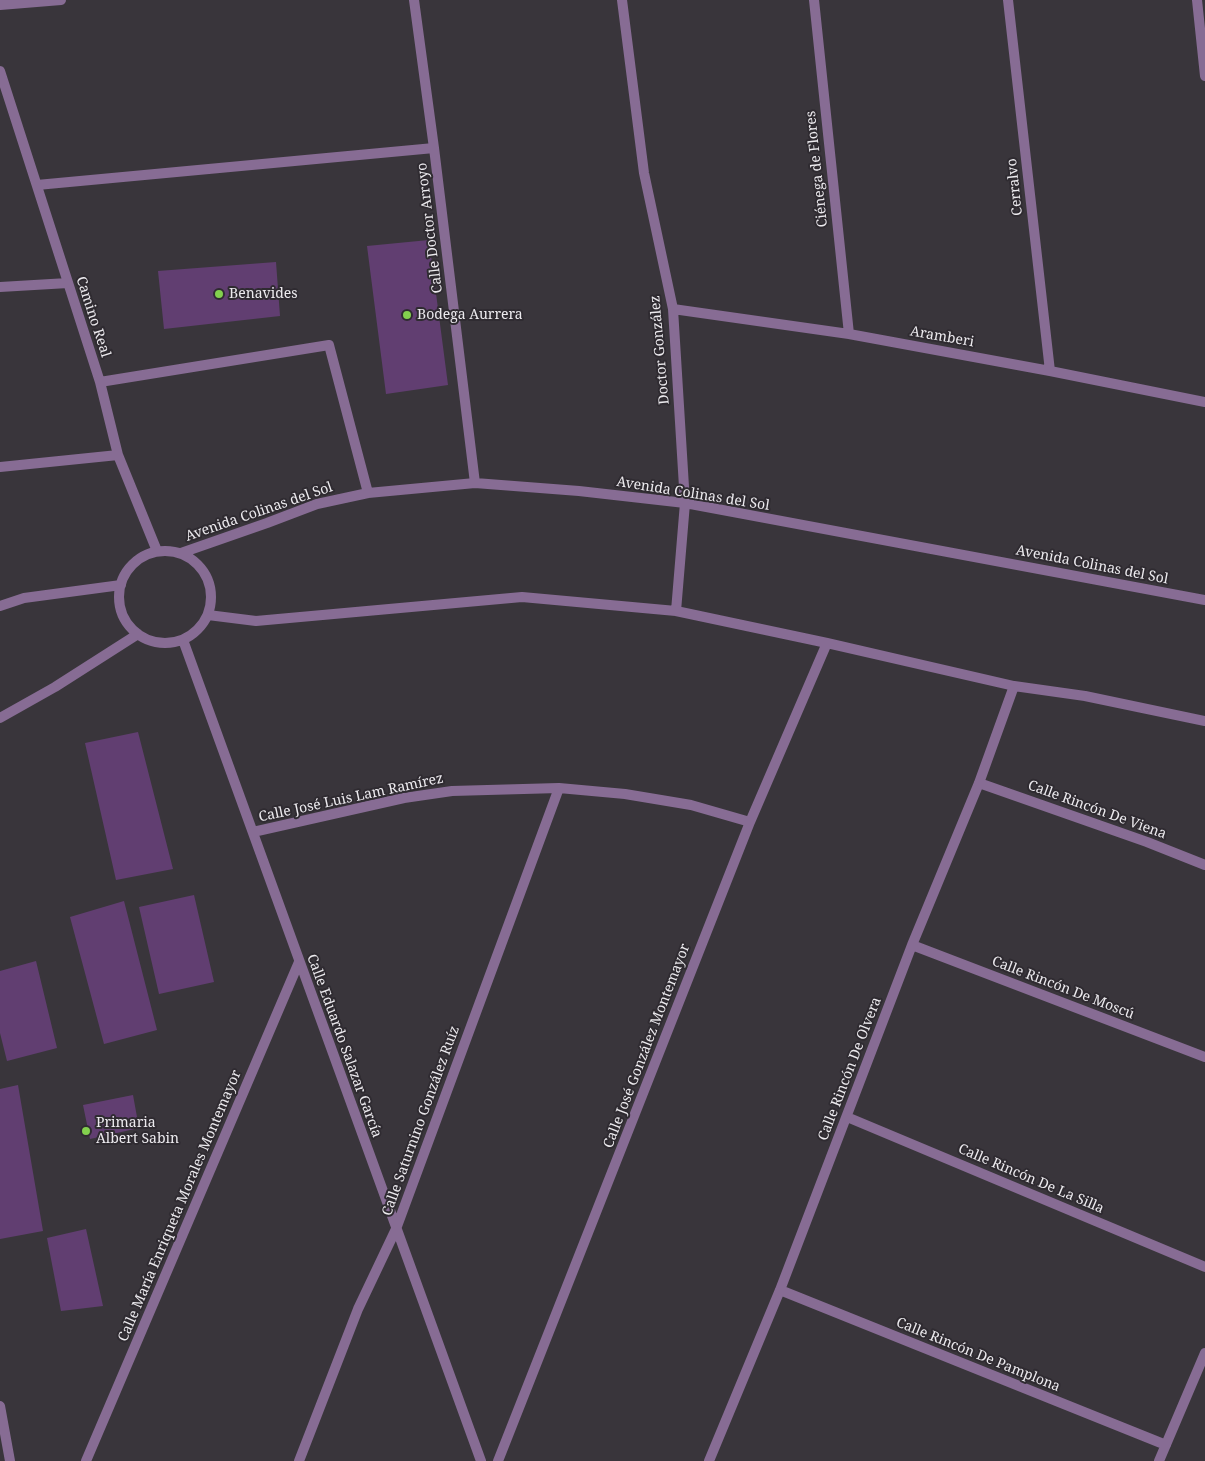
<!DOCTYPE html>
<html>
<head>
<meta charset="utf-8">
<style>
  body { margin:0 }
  canvas { display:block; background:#39353b }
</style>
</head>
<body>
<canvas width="1205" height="1461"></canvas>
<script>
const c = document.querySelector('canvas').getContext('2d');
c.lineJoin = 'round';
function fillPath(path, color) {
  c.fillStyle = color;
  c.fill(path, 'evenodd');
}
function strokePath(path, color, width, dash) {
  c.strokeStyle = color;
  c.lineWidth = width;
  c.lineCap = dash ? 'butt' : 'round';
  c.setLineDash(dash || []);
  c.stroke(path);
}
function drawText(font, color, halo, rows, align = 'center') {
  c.font = font + ' "Noto Serif",serif';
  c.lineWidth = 4;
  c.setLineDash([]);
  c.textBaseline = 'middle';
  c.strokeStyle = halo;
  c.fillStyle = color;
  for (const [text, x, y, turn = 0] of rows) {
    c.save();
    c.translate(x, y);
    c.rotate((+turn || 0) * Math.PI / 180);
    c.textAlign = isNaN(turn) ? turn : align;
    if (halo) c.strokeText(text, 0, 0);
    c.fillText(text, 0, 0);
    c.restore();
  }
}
fillPath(new Path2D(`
  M429,240l19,145 -62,9 -19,-148z
  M276,262l4,54 -116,13 -6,-58z
  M138,732l35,137 -57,11 -31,-137z
  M194,895l20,87 -55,12 -20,-87z
  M124,901l33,129 -53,14 -34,-127z
  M36,961l21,87 -50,13 -7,-28v-62z
  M18,1085l25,146 -43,8v-150z
  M133,1095l6,33 -49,11 -7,-34z
  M86,1229l17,77 -42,5 -14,-73z`), '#613e71');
strokePath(new Path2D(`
  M414,0l20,148 41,335
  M622,0l22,173 29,136 12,194 -9,108
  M814,0l35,334
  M1008,0l42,371
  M1197,0l8,76
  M0,5l61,-5
  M0,71l100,311 18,73 39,96
  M37,185l397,-37
  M0,287l68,-4
  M673,309l176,25 201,37 155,31
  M100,382l229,-37 39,148
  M0,467l118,-12
  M119 597a46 46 0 1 1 92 0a46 46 0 1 1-92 0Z
  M181,553l86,-30 50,-19 51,-11 107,-10 104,8 106,12 520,97
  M0,606l24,-8 97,-13
  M208,615l48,6 266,-24 154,14 151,32 187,43 71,10 120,25
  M183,640l298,821
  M0,718l55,-31 83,-53
  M979,783l168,59 58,23
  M253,832l151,-34 48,-7 107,-3 66,6 66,11 59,17
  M912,945l293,112
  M847,1117l358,150
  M780,1290l386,155
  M0,1406l10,55
  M86,1461l213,-499
  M299,1461l59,-152 38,-80 163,-441
  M498,1461l252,-639 77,-179
  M709,1461l71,-171 132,-345 67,-162 35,-97
  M1159,1461l46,-108`), '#876c94', 10);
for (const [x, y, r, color] of [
  [219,294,5,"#83d04e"],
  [407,315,5,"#83d04e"],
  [86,1131,5,"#83d04e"]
]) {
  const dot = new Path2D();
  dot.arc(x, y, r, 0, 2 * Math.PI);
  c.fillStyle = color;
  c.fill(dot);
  strokePath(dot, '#2f2b31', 2);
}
drawText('14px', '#eceaee', '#2f2b31', [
  ["Ciénega de Flores",817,169,-96],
  ["Cerralvo",1015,187,-96],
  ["Calle Doctor Arroyo",430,228,-97],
  ["Camino Real",93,317,72],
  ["Aramberi",942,337,10],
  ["Doctor González",660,350,-95],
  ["Avenida Colinas del Sol",693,494,9],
  ["Avenida Colinas del Sol",259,512,-19],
  ["Avenida Colinas del Sol",1092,565,11],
  ["Calle José Luis Lam Ramírez",351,798,-12],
  ["Calle Rincón De Viena",1097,810,20],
  ["Calle Rincón De Moscú",1063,988,21],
  ["Calle Eduardo Salazar García",344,1046,70],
  ["Calle José González Montemayor",647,1046,-69],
  ["Calle Rincón De Olvera",850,1069,-69],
  ["Calle Saturnino González Ruíz",421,1121,-70],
  ["Calle Rincón De La Silla",1031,1179,23],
  ["Calle María Enriqueta Morales Montemayor",180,1206,-67],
  ["Calle Rincón De Pamplona",978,1355,22]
]);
drawText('14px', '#eceaee', '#2f2b31', [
  ["Benavides",229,294],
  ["Bodega Aurrera",417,315],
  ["Primaria",96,1123],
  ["Albert Sabin",96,1139]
], 'left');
</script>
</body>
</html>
